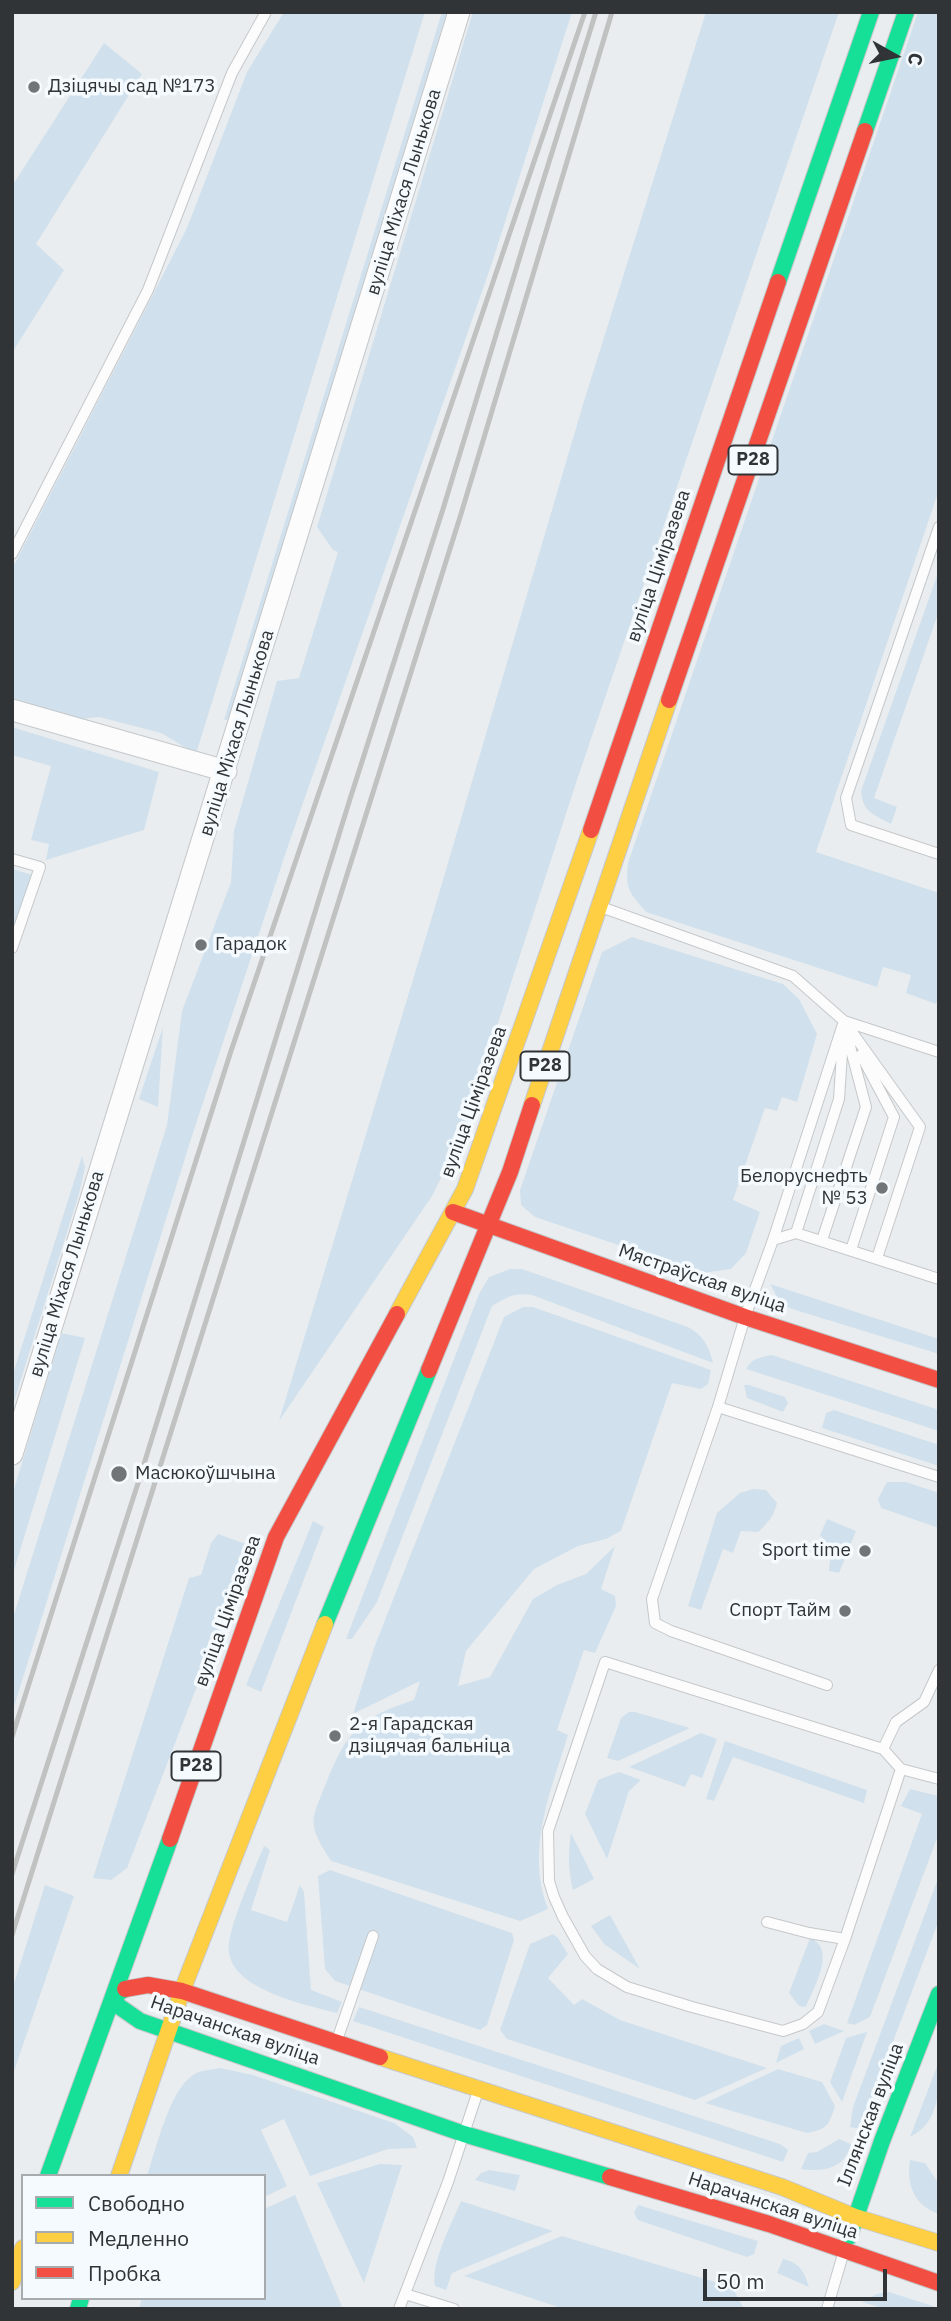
<!DOCTYPE html>
<html>
<head>
<meta charset="utf-8">
<style>
  body { margin:0 }
  #map { position:relative; width:951px; height:2321px; overflow:hidden; background:#eaedef; font-family:"IBM Plex Sans",sans-serif }
  canvas { display:block }
  .frame { position:absolute; inset:0; border:14px solid #313436; pointer-events:none }
  .legend { position:absolute; left:21px; top:2174px; width:245px; height:126px; box-sizing:border-box; background:#f5fafe; border:2px solid #a7abae; margin:0; padding:9px 12px; list-style:none; font-size:21px; color:#313436 }
  .legend li { display:flex; align-items:center; gap:14px; height:35px }
  .legend b { width:35px; border:2px solid #a7abae }
  .north { position:absolute; left:860px; top:21px; width:70px; height:70px; -webkit-text-stroke:5px #f5fafe; paint-order:stroke; rotate:99deg; font-size:19px; font-weight:700; line-height:28px; text-align:center; color:#313436 }
  .north::after { content:''; display:block; margin:auto; width:24px; height:32px; background:#313436; clip-path:polygon(50% 0,100% 100%,50% 72%,0 100%) }
  .scale { position:absolute; left:703px; top:2269px; width:184px; height:32px; box-sizing:border-box; border:4px solid #313436; border-top:0; padding-left:9px; font-size:21px; line-height:24px; white-space:nowrap; color:#313436; -webkit-text-stroke:5px #f5fafe; paint-order:stroke }
</style>
</head>
<body>
<div id="map">
<canvas width="951" height="2321"></canvas>
<div class="frame"></div>
<ul class="legend">
<li><b style="height:9px;background:#16e098"></b>Свободно</li>
<li><b style="height:9px;background:#ffcf43"></b>Медленно</li>
<li><b style="height:9px;background:#f24e42"></b>Пробка</li>
</ul>
<div class="north">С</div>
<div class="scale">50 m</div>
</div>
<script>
const c = document.querySelector('canvas').getContext('2d');
c.lineJoin = 'round';
function fillPath(path, color) {
  c.fillStyle = color;
  c.fill(path, 'evenodd');
}
function strokePath(path, color, width, dash) {
  c.strokeStyle = color;
  c.lineWidth = width;
  c.lineCap = dash ? 'butt' : 'round';
  c.setLineDash(dash || []);
  c.stroke(path);
}
function drawText(font, color, halo, rows, align = 'center') {
  c.font = font + ' "IBM Plex Sans",sans-serif';
  c.lineWidth = 7;
  c.setLineDash([]);
  c.textBaseline = 'middle';
  c.strokeStyle = halo;
  c.fillStyle = color;
  for (const [text, x, y, turn = 0] of rows) {
    c.save();
    c.translate(x, y);
    c.rotate((+turn || 0) * Math.PI / 180);
    c.textAlign = isNaN(turn) ? turn : align;
    if (halo) c.strokeText(text, 0, 0);
    c.fillText(text, 0, 0);
    c.restore();
  }
}
fillPath(new Path2D(`
  M284,12h141l-229,742 -35,-21 -62,-16 -18,2 -69,-21v-129l175,-341 60,-156z
  M442,12h5l-216,707 -7,1z
  M473,12h99l-80,251 -203,580 -98,296 -179,574v-92l155,-496 15,-114 49,-129 3,-51 43,-150 22,-3 39,-126 -5,-2 -16,-23z
  M706,12h133l-261,765 -119,366 -27,53 -153,225 156,-514 149,-506z
  M918,12h21v478l-123,362 123,41v102l-3,9 -30,-11 5,-18 -28,-8 -6,20 -231,-75c-17,-20 -21,-23 -18,-49z
  M104,43l38,31 -106,170 28,26 -52,83v-167z
  M939,570v41l-65,187 23,9 -6,17c-18,-10 -28,-11 -30,-33z
  M12,727l147,45 -15,58 -98,30 3,-16 -18,-4 20,-74 -39,-11z
  M12,869l21,6 -21,56z
  M632,937l151,47 16,15 18,35 -20,68 -15,-5 -5,14 -12,-3 -32,92 27,12 -14,41 -15,16 -29,4 -167,-56 -14,-12 -1,-15 82,-238z
  M163,1027l-5,80 -19,-8z
  M82,1156l3,11 -6,27 -67,214v-31z
  M510,1269h12l166,58c15,8 21,19 25,36l-181,-68c-17,-3 -25,2 -40,11l-115,296 -25,37h-6l133,-345 10,-17z
  M770,1284l169,55v15l-147,-45 -11,-5z
  M523,1307h10l178,63 -3,14 -7,5 -29,-6 -51,148 -15,8 -28,7 -44,23 -68,82 -8,35 32,-9 43,-78 24,-14 29,-11 29,-28 -14,43 14,7 1,10 -21,47 -11,-3 -27,80 11,5c-17,56 -43,115 -20,174l-28,12 -189,-60c-25,-39 -20,-40 -4,-80 21,-52 35,-64 87,-81l6,-19 -67,33 21,-66 130,-331z
  M61,1333l24,5 -73,239v-81z
  M772,1355l167,55v21l-193,-62c6,-11 15,-12 26,-14z
  M744,1385h5l36,12 3,6 -5,9 -36,-14z
  M834,1410l105,35v21l-117,-38 4,-15z
  M887,1482h19l33,11v35l-58,-20 -3,-9z
  M753,1489l13,1 11,13c-3,13 -9,20 -19,29l-17,-1 -8,22 -10,-4 -22,61 -13,-4 29,-93 23,-20z
  M827,1519l29,12 -17,42 -10,-2 2,-22 -11,-14z
  M313,1521l11,6 -63,165 -15,-7z
  M218,1534l33,12 -124,322 -16,12 -18,-2 96,-300 12,-3 10,-32z
  M629,1712h6l55,16 -72,33 -11,-3 14,-40z
  M701,1733l16,6 -15,39 -11,-4 -6,13 -56,-20z
  M725,1741l142,49 -3,13 -131,-46 -19,44 -8,-2z
  M619,1772l22,8 -12,11 -22,68 -22,-45 13,-34z
  M910,1789l29,7v37l-69,184 -16,8 -7,-2 75,-209 -21,-8z
  M571,1833l23,46 -21,11c-5,-20 -5,-37 -2,-57z
  M264,1846l6,4 -19,60 36,12 13,-37 4,7 7,98 31,12 -5,11c-30,-8 -102,-22 -108,-60 -4,-21 26,-84 35,-107z
  M330,1870l182,63 2,7 -27,85 -7,5 -145,-49 -10,-12 -7,-93z
  M939,1876v44l-79,209 -10,-2 3,-20z
  M45,1885l29,11 -62,181v-87z
  M610,1915l30,54 -36,-25 -13,-18z
  M553,1934l5,4 10,16 -20,24 26,27 8,-6 38,21 147,48 -72,32 -188,-61 -7,-9 30,-86z
  M810,1938c27,11 4,49 -4,69l-7,-1 -10,-13z
  M359,2007l421,137 8,6 -5,12 -430,-141z
  M824,2024l20,7 -29,13 -6,-13z
  M867,2032l-25,70 -12,-20 16,-44z
  M799,2038l5,11 -28,14 5,-17z
  M939,2061c0,30 1,61 -29,76z
  M220,2068l33,7 141,48 19,14 4,11 -29,1 -78,27 -26,-57 -23,11 26,56 -23,11v-21h-117c9,-27 22,-85 46,-101 7,-5 19,-5 27,-7z
  M778,2069l44,13 13,24c-6,20 -8,23 -28,27l-102,-30z
  M839,2139l12,5c-6,25 -28,28 -50,25l7,-16 9,-1z
  M910,2160l15,3 14,21v30c-25,-8 -33,-30 -29,-54z
  M380,2164l22,1 -38,118 -47,-100z
  M489,2170l31,5 -5,16 -40,-11 6,-7z
  M295,2195l48,114h-204l3,-11h122v-89z
  M461,2201l92,30 -101,42 -6,17 -11,-4c-5,-22 17,-63 26,-85z
  M638,2205l120,36 -4,13 -7,3 -109,-37 -4,-7z
  M562,2236l170,51 12,22h-180l-100,-33z
  M783,2259c16,4 21,11 26,28l-32,-14z
  M889,2292l50,16v1h-54l-23,-7 15,-8z`), '#d0e1ed');
const lane = new Path2D(`
  M939,527l-93,271 5,27 88,29
  M12,554l136,-264 84,-217 34,-61
  M12,859l28,8 -28,81
  M601,907l192,69 51,45 76,106 -43,131
  M844,1021l95,31
  M796,1233l143,46
  M773,1240l23,-7 43,-134 4,-61
  M822,1240l44,-133 -20,-76
  M851,1250l43,-133 -33,-62
  M718,1407l221,70
  M939,1670l-15,32 -28,20 -13,27 18,20 38,10
  M827,1685l-156,-54 -16,-8 -3,-24 66,-192 27,-90 28,-77 71,-219
  M883,1749l-278,-87 -57,169 1,50 5,16 9,20 22,39 12,13 30,18 65,20 91,24 20,-7 15,-12 27,-73 56,-170
  M767,1922l42,11 36,6
  M337,2040l36,-104
  M405,2294l49,15
  M399,2309l49,-127 30,-91
  M827,2309l17,-58`);
const street = new Path2D(`
  M12,710l214,61
  M12,1454l447,-1442`);
const fast = new Path2D(`
  M865,131l41,-119
  M778,282l93,-270
  M325,1624l104,-254
  M125,1989l-10,6 2,10 23,16 324,113 146,43
  M48,2176l122,-337
  M849,2237l33,-96 57,-147
  M78,2309l3,-11`);
const slow = new Path2D(`
  M532,1105l137,-405
  M397,1314l68,-125 126,-359
  M380,2057l402,130 73,30 84,26
  M119,2176l63,-185 143,-367
  M12,2282l11,-34`);
const jam = new Path2D(`
  M669,700l196,-569
  M591,830l187,-548
  M453,1212l292,105 194,63
  M429,1370l81,-198 22,-67
  M170,1839l106,-302 121,-223
  M125,1989l23,-4 34,6 198,66
  M610,2177l159,47 170,59`);
strokePath(lane, '#c5c8ca', 12);
strokePath(street, '#c5c8ca', 23);
strokePath(fast, '#c5c8ca', 18);
strokePath(slow, '#c5c8ca', 18);
strokePath(jam, '#c5c8ca', 18);
strokePath(lane, '#fcfcfd', 10);
strokePath(street, '#fcfcfd', 21);
strokePath(fast, '#16e098', 16);
strokePath(slow, '#ffcf43', 16);
strokePath(jam, '#f24e42', 16);
strokePath(new Path2D(`
  M12,1737l219,-686 354,-1039
  M12,1874l127,-394 211,-681 93,-290 96,-315 57,-182
  M12,1935l449,-1421 151,-502`), '#c0c1c1', 5);
for (const [x, y, r, color] of [
  [34,87,7,"#727577"],
  [201,945,7,"#727577"],
  [882,1188,7,"#727577"],
  [119,1474,9,"#727577"],
  [865,1551,7,"#727577"],
  [845,1611,7,"#727577"],
  [335,1736,7,"#727577"]
]) {
  const dot = new Path2D();
  dot.arc(x, y, r, 0, 2 * Math.PI);
  c.fillStyle = color;
  c.fill(dot);
  strokePath(dot, '#f5fafe', 2.5);
}
for (const [x, y, w] of [
  [753,460,49],
  [545,1066,49],
  [196,1766,49]
]) {
  const box = new Path2D();
  box.roundRect(x - w / 2, y - 14.5, w, 29, 5);
  c.fillStyle = '#f5fafe';
  c.fill(box);
  strokePath(box, '#313436', 2);
}
drawText('bold 18px', '#313436', null, [
  ["Р28",753,460],
  ["Р28",545,1066],
  ["Р28",196,1766]
]);
drawText('19px', '#313436', '#f5fafe', [
  ["Дзіцячы сад №173",48,87],
  ["Гарадок",215,945],
  ["Белоруснефть",868,1177,"right"],
  ["№ 53",868,1199,"right"],
  ["Масюкоўшчына",135,1474],
  ["Sport time",851,1551,"right"],
  ["Спорт Тайм",831,1611,"right"],
  ["2-я Гарадская",349,1725],
  ["дзіцячая бальніца",349,1747]
], 'left');
drawText('19px', '#313436', '#f5fafe', [
  ["вуліца Міхася Лынькова",404,192,-73],
  ["вуліца Ціміразева",659,566,-71],
  ["вуліца Міхася Лынькова",237,733,-73],
  ["вуліца Ціміразева",474,1102,-70],
  ["вуліца Міхася Лынькова",67,1274,-73],
  ["Мястраўская вуліца",702,1279,19],
  ["вуліца Ціміразева",228,1611,-70],
  ["Нарачанская вуліца",235,2031,19],
  ["Іллянская вуліца",871,2115,-69],
  ["Нарачанская вуліца",773,2206,18]
]);
</script>
</body>
</html>
